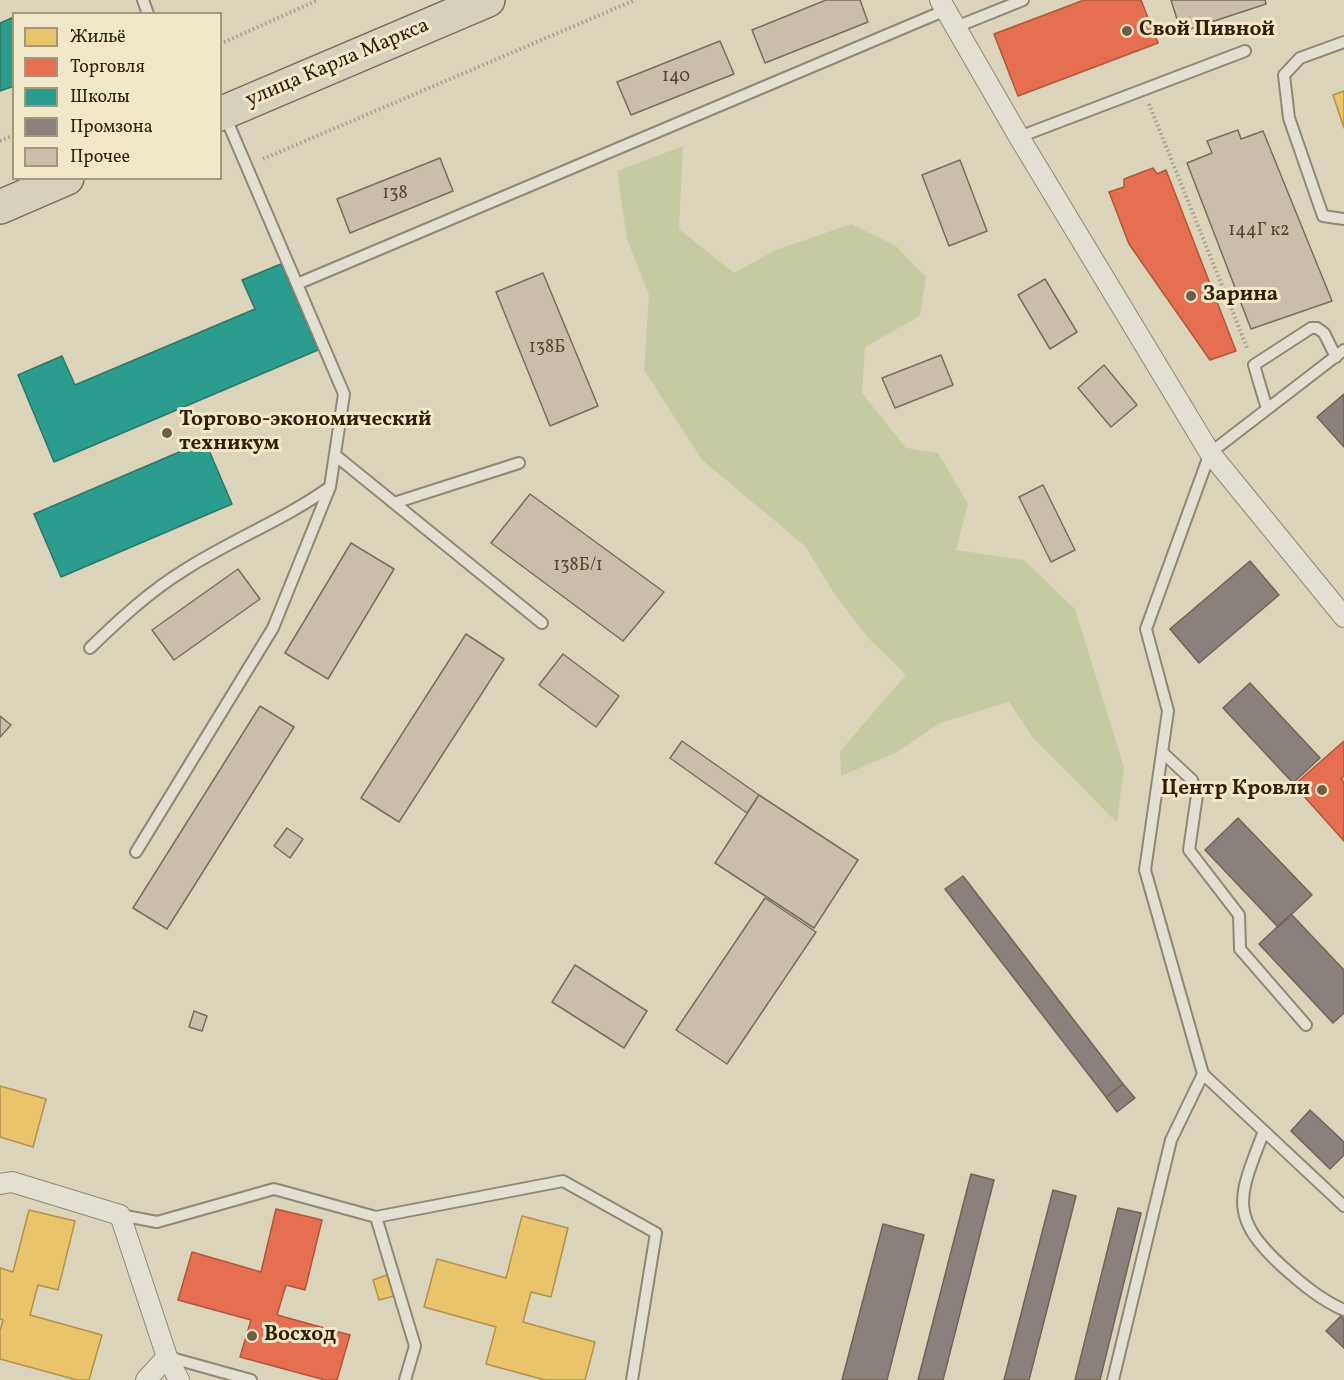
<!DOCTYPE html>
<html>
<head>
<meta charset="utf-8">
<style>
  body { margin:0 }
  #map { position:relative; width:1344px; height:1380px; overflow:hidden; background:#dcd4ba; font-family:Vollkorn,serif }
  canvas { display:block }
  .legend { position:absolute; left:12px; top:12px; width:210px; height:168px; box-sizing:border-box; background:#f1e8ca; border:2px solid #a5977a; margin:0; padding:8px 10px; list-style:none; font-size:18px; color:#331e02 }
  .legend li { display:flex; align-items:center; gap:12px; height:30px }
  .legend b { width:30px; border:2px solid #a5977a }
</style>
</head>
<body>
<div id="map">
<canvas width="1344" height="1380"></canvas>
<ul class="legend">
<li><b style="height:16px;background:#e9c46a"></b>Жильё</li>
<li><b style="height:16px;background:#e76f51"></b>Торговля</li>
<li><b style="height:16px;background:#2a9d8f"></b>Школы</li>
<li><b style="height:16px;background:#8a817c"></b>Промзона</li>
<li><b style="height:16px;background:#cabdab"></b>Прочее</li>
</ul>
</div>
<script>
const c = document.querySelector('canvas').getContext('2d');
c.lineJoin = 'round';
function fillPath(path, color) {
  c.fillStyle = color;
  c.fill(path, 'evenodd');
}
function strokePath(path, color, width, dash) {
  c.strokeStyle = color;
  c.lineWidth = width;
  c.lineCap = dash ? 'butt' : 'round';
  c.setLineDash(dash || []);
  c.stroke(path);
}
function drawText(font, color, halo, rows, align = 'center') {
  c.font = font + ' Vollkorn,serif';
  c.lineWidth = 6;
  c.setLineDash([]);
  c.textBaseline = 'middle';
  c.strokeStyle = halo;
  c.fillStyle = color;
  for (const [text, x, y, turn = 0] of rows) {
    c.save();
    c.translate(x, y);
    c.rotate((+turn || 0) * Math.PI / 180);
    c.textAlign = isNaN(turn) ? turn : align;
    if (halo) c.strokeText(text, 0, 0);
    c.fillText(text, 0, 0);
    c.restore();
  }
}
fillPath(new Path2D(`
  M683,146l-4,83 55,44 42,-23 75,-26 45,22 30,31 -6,39 -55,31 -3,46 44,55 32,5 30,51 -12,46 68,10 51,49 49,158 -7,56 -84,-85 -24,-36 -69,21 -43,29 -56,24 -1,-25 66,-76 -36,-35 -35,-45 -30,-49 -103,-86 -58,-90 5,-75 -22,-56 -10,-68z`), '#c6caa1');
const homes = new Path2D(`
  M1344,91v37l-11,-33z
  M0,1086l46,13 -13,48 -33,-10z
  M29,1210l46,11 -17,69 -20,-5 -8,30 72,20 -13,45h-12l-77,-21v-28l3,-11 -3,-1v-51l13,4z
  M522,1216l46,12 -17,69 -20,-5 -8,30 72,20 -10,38h-40l-59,-16 10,-37 -72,-20 13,-48 69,19z
  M387,1275l7,21 -15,4 -6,-20z`);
fillPath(homes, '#e9c46a');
strokePath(homes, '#b2924b', 1.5);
const shops = new Path2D(`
  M1084,0h57l17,43 -140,53 -24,-62z
  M1153,168l4,6 9,-4 70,181 -26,9 -81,-116 -20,-52 15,-5v-8z
  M1344,741v35l-3,3 3,3v59l-50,-56z
  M276,1209l46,11 -17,70 -19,-5 -9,30 73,20 -13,45h-12l-85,-23 11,-37 -73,-20 14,-48 69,20z`);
fillPath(shops, '#e76f51');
strokePath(shops, '#b15739', 1.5);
const schools = new Path2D(`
  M14,17v69l-14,5v-68z
  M281,264l37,86 -264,112 -36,-87 44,-19 13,29 180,-76 -13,-29z
  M205,441l27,63 -171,73 -27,-63z`);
fillPath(schools, '#2a9d8f');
strokePath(schools, '#2d7765', 1.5);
const industry = new Path2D(`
  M1344,394v53l-27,-30z
  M1250,561l29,34 -80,68 -29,-34z
  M1250,683l70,75 -27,25 -70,-75z
  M1238,818l74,77 -34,32 -73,-77z
  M963,876l160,208 -17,13 -161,-208z
  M1291,914l53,56v43l-11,10 -74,-79z
  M1123,1084l12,14 -18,14 -11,-15z
  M1310,1110l34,32v13l-14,14 -39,-38z
  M971,1174l23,6 -51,200h-25z
  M1053,1190l23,6 -47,184h-25z
  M1118,1208l23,5 -41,167h-25z
  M883,1224l41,11 -37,145h-45z
  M1341,1316l3,3v29l-18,-17z`);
fillPath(industry, '#8a817c');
strokePath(industry, '#706357', 1.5);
const building = new Path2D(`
  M826,0h34l8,22 -103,41 -13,-33z
  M1171,0h94l1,4 -85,28z
  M720,41l14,33 -103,41 -14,-33z
  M1238,130l3,9 22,-8 69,170 -81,28 -64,-166 25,-10 -5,-12z
  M440,158l13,33 -103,42 -13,-34z
  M960,160l27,71 -38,15 -27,-71z
  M543,273l55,133 -48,20 -54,-134z
  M1045,279l32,53 -27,17 -32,-54z
  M941,355l12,30 -58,23 -13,-30z
  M1104,365l33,40 -26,22 -33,-39z
  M1043,485l32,65 -24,12 -32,-65z
  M530,494l134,98 -41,49 -132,-98z
  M351,543l43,26 -66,110 -43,-26z
  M238,569l22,30 -86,61 -22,-30z
  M466,634l38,25 -105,163 -38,-24z
  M563,654l56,42 -23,31 -57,-42z
  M260,706l34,21 -127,202 -34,-21z
  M0,716l11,9 -11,12z
  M682,741l77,54 -12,18 -77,-55z
  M759,795l99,65 -44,68 -99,-65z
  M287,828l16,11 -13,19 -16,-12z
  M765,898l51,34 -89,132 -51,-34z
  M575,965l72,46 -23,37 -72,-46z
  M194,1011l13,5 -5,15 -13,-4z`);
fillPath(building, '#cabdab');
strokePath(building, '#766f5e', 1.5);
const service = new Path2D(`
  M143,0l5,14
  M956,27l67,-27
  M1344,42l-44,16 -16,17 5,43 34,98 21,3
  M1019,137l226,-86
  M297,284l649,-274
  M1344,350l-134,103 -64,176 22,82 -23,159 58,204 141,132
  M1267,409l-13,-44 57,-37h6l7,5 12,24
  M335,455l207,168
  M394,503l125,-40
  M90,648c30,-29 60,-57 96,-79 47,-30 99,-50 144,-82
  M1162,752l30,28 5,15 -8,55 50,65 1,34 66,76
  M136,852l137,-224 57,-141 14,-93 -119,-278
  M1264,1131c-25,65 -37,85 19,136 19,17 38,33 61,43
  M120,1215l37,7 117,-33 102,28 39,129 -10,34
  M376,1217l187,-36 93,52 -24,147
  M168,1357l83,23
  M1113,1380l58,-240 32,-66`);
const minor = new Path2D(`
  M940,0l79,137 191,316 134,164
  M0,1184l12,-2 108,33 47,142 12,23
  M146,1380l21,-23`);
const trunk = new Path2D(`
  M220,114l268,-114
  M0,207l67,-29`);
strokePath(service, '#8e8876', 14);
strokePath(minor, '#8e8876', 22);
strokePath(trunk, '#766f5e', 36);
strokePath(new Path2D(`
  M220,44l98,-44
  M1149,104l99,246
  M0,141l14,-6
  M263,159l372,-159`), '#a19c90', 4, [1.5, 3]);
strokePath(service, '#e3dfd3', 10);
strokePath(minor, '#e3dfd3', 20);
strokePath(trunk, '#d7d0bd', 33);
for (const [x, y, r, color] of [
  [1127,31,6,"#6e5e42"],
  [1191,296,6,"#6e5e42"],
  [167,433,6,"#6e5e42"],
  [1322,790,6,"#6e5e42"],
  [252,1336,6,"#6e5e42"]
]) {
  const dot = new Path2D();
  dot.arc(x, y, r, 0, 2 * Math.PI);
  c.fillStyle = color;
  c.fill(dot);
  strokePath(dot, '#f1e8ca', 2);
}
drawText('18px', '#59462c', null, [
  ["140",676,78],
  ["138",395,195],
  ["144Г к2",1259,232],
  ["138Б",547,349],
  ["138Б/1",578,567]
]);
drawText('bold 21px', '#331e02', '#f1e8ca', [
  ["Свой Пивной",1139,31],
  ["Зарина",1203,296],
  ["Торгово-экономический",179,421],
  ["техникум",179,445],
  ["Центр Кровли",1310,790,"right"],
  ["Восход",264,1336]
], 'left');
drawText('21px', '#331e02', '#f1e8ca', [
  ["улица Карла Маркса",338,64,-23]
]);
</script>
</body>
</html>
